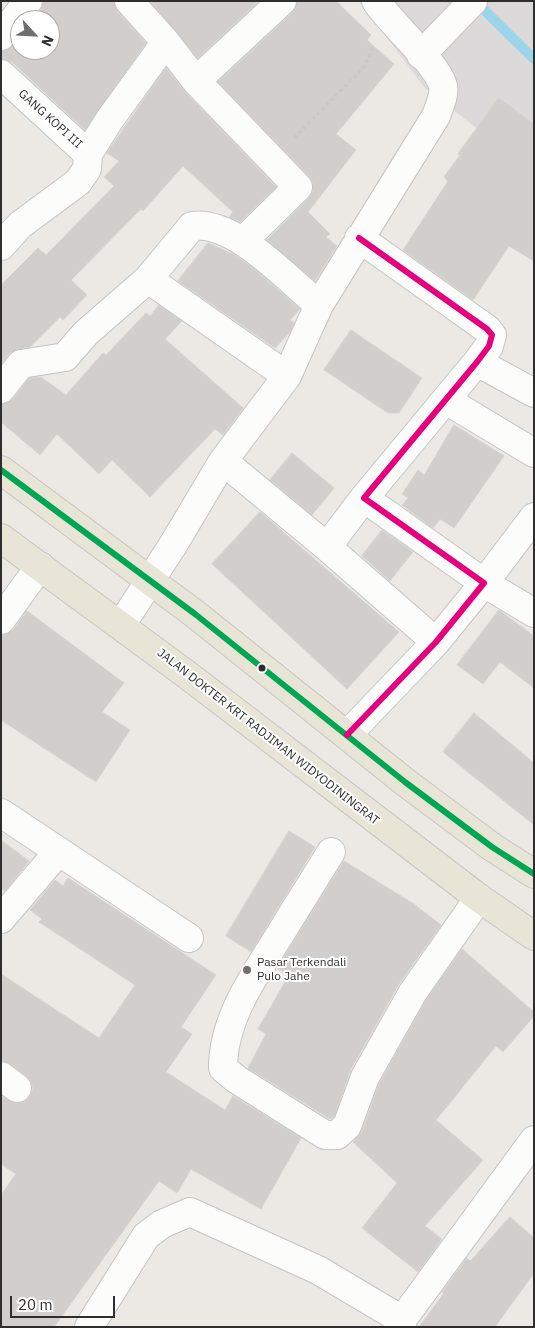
<!DOCTYPE html>
<html>
<head>
<meta charset="utf-8">
<style>
  body { margin:0 }
  #map { position:relative; width:535px; height:1328px; overflow:hidden; background:#ece8e4; font-family:"IBM Plex Sans",sans-serif }
  canvas { display:block }
  .frame { position:absolute; inset:0; border:2px solid #2e2e2e; pointer-events:none }
  .north { position:absolute; left:10px; top:10px; width:50px; height:50px; box-sizing:border-box; background:#fff; border:1px solid #ababab; border-radius:50%; rotate:115deg; font-size:14px; font-weight:700; line-height:20px; text-align:center; color:#2e2e2e }
  .north::after { content:''; display:block; margin:auto; width:18px; height:22px; background:#706f6e; clip-path:polygon(50% 0,100% 100%,50% 72%,0 100%) }
  .scale { position:absolute; left:10px; top:1296px; width:105px; height:22px; box-sizing:border-box; border:2px solid #2e2e2e; border-top:0; padding-left:6px; font-size:15px; line-height:18px; white-space:nowrap; color:#2e2e2e; -webkit-text-stroke:4px #fff; paint-order:stroke }
</style>
</head>
<body>
<div id="map">
<canvas width="535" height="1328"></canvas>
<div class="frame"></div>
<div class="north">N</div>
<div class="scale">20 m</div>
</div>
<script>
const c = document.querySelector('canvas').getContext('2d');
c.lineJoin = 'round';
function fillPath(path, color) {
  c.fillStyle = color;
  c.fill(path, 'evenodd');
}
function strokePath(path, color, width, dash) {
  c.strokeStyle = color;
  c.lineWidth = width;
  c.lineCap = dash ? 'butt' : 'round';
  c.setLineDash(dash || []);
  c.stroke(path);
}
function drawText(font, color, halo, rows, align = 'center') {
  c.font = font + ' "IBM Plex Sans",sans-serif';
  c.lineWidth = 4;
  c.setLineDash([]);
  c.textBaseline = 'middle';
  c.strokeStyle = halo;
  c.fillStyle = color;
  for (const [text, x, y, turn = 0] of rows) {
    c.save();
    c.translate(x, y);
    c.rotate((+turn || 0) * Math.PI / 180);
    c.textAlign = isNaN(turn) ? turn : align;
    if (halo) c.strokeText(text, 0, 0);
    c.fillText(text, 0, 0);
    c.restore();
  }
}
fillPath(new Path2D(`
  M359,1h175v172l-109,-85z`), '#dcd9db');
strokePath(new Path2D(`
  M475,1l59,58`), '#9ad5ea', 10);
const building = new Path2D(`
  M43,1h71l3,10 29,32 -61,87 -73,-68 -11,-3v-8l6,-1 13,-13v13h30v-30h-17l8,-10z
  M150,1h109l-61,57z
  M297,1h39l35,34 -4,5 27,24 -58,70 20,16 -48,62 22,22 -4,3 11,9 -22,35 -48,-41 42,-42 4,-7v-8l-4,-7 -91,-94 75,-70z
  M166,68l19,24 91,95 -36,35 -11,-5 4,-5 -50,-46 -40,45 -2,-2 -70,71 16,15 -24,25 -3,-3 -30,30 -11,2 -10,5 -8,10v-79l37,-37 8,7 68,-69 -10,-9 15,-16 -12,-8z
  M499,98l35,26v137l-25,-15 -36,54 -70,-50 45,-69 -4,-4 16,-22 -2,-1z
  M208,243l27,12 16,11 49,43 -10,11 4,3 -4,9 -15,16 -97,-67z
  M159,305l23,16 -17,18 78,69 -20,27 -8,-6 -65,68 -38,-37 -13,14 -42,-40 -17,21 -39,-33v-18l12,-5 16,-21 12,-1 25,18 37,-42 3,2 40,-42 4,3z
  M351,330l71,48 -23,35h-11l-64,-43z
  M454,425l50,31 -50,72 -14,-9 -7,9 -31,-23 6,-7 -6,-4 16,-24 6,5z
  M292,453l42,35 -22,27 -42,-35z
  M260,512l139,120 -52,57 -135,-125z
  M382,530l31,22 -23,29 -28,-25z
  M499,610l35,26v52l-34,-26 -17,22 -26,-19z
  M27,611l97,72 -22,29 28,18 -34,52 -95,-62v-85l12,-5z
  M474,713l60,50v62l-91,-73z
  M289,831l26,16 -64,105 -25,-16z
  M1,840l28,21 -24,30 -4,-3z
  M344,861l70,43 27,21 -42,59 -48,85 -17,48 -4,2 -82,-51 18,-34 -8,-5 31,-54 -12,-7z
  M68,878l148,97 -35,52 11,7 -26,38 59,38 8,-14 68,42 -40,71 -70,-40 -14,24 -18,-12 -105,146h-53v-132l15,-21 -15,-10v-68l14,7 8,-1 6,-4 4,-9 -2,-8 -5,-5 -16,-12 -9,-3v-87l98,64 36,-53 -96,-63 3,-3 -12,-9 25,-30 8,6z
  M462,949l72,63v4l-31,36 -7,-6 -60,74 47,40 -58,66 17,13 -24,33 -56,-44 35,-45 -44,-41 9,-11 17,-47 47,-84z
  M510,1217l24,21v35l-39,54h-76l25,-34 -2,-1 25,-34 3,3z`);
fillPath(building, '#d1cecb');
strokePath(building, '#d7d4d0', 1);
const street = new Path2D(`
  M129,1l36,40 31,40 102,106 -55,54
  M1,36l27,-35
  M421,55l52,-54
  M1,74l87,80 -1,15 -9,13 -58,43 -19,21
  M196,81l86,-80
  M88,154l22,-35 48,-66 7,-12
  M148,279l139,97
  M477,362l57,31
  M1,389l20,-25 44,-7 21,-24 62,-54 44,-53c43,-6 96,54 127,79
  M446,400l88,53
  M223,461l104,86 37,-49
  M534,517l-50,66 50,30
  M327,547l109,95
  M1,620l39,-54
  M121,625l52,-80 50,-84 64,-85 32,-71 117,-189c3,-9 9,-21 7,-30 -6,-23 -52,-62 -67,-85
  M347,735l89,-93 48,-59 -120,-85 113,-136 12,-16 3,-11 -5,-6 -128,-91
  M1,813l188,125
  M331,852c-17,28 -35,56 -52,84 -25,40 -56,83 -56,132l13,11 89,56h12l10,-9 18,-49 48,-85 66,-94
  M1,919l57,-67
  M1,1076l16,12
  M89,1327l57,-91 16,-12 28,-12 128,58 84,50
  M402,1327v-7l132,-180`);
const primary = new Path2D(`
  M1,470l194,144 210,168 87,65 42,27
  M1,538l185,136 293,224 55,38`);
strokePath(street, '#c5c4c5', 30);
strokePath(primary, '#c6c5c4', 30);
strokePath(new Path2D(`
  M294,138l69,-70 10,-20`), '#c9c9c8', 3, [4, 2.5]);
strokePath(street, '#fcfcfb', 28);
strokePath(primary, '#e8e4d6', 28);
strokePath(new Path2D(`
  M1,470l194,144 210,168 87,65 42,27`), '#00a651', 6);
strokePath(new Path2D(`
  M347,735l89,-93 48,-59 -120,-85 113,-136 12,-16 3,-11 -5,-6 -128,-91`), '#e5007d', 6);
for (const [x, y, r, color] of [
  [262,668,4.5,"#2e2e2e"],
  [247,970,5,"#706f6e"]
]) {
  const dot = new Path2D();
  dot.arc(x, y, r, 0, 2 * Math.PI);
  c.fillStyle = color;
  c.fill(dot);
  strokePath(dot, '#fff', 2);
}
drawText('12px', '#2e2e2e', '#fff', [
  ["GANG KOPI III",50,119,42],
  ["JALAN DOKTER KRT RADJIMAN WIDYODININGRAT",268,737,38]
]);
drawText('12px', '#2e2e2e', '#fff', [
  ["Pasar Terkendali",257,963],
  ["Pulo Jahe",257,977]
], 'left');
</script>
</body>
</html>
